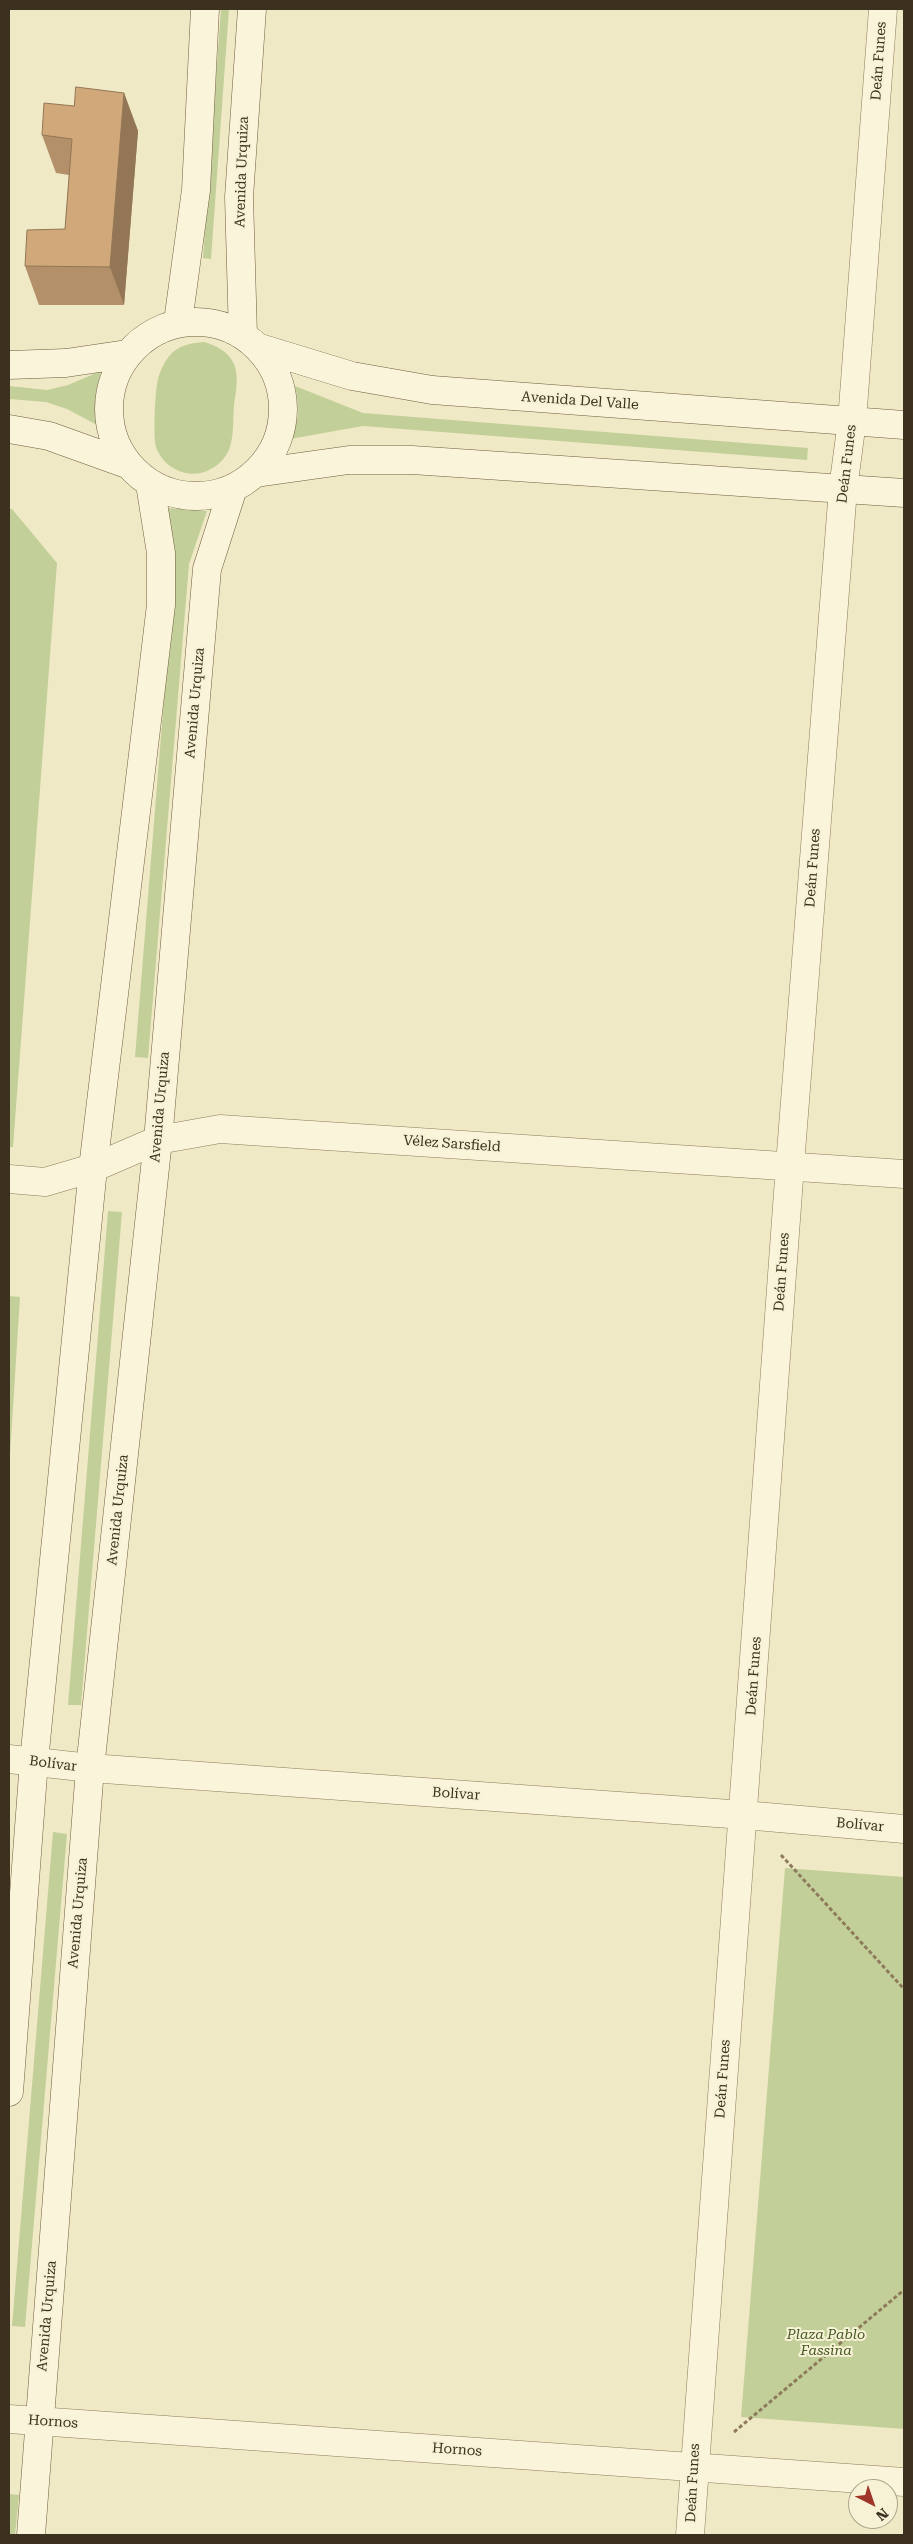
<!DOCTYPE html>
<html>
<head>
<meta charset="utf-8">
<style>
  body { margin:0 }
  #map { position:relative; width:913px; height:2544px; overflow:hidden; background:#f0e9c6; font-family:"Roboto Serif",serif }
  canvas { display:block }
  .frame { position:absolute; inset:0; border:10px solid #3c311f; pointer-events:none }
  .north { position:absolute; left:848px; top:2479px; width:50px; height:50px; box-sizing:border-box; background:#f7f2d6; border:1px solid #aca58d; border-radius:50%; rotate:139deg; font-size:14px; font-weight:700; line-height:20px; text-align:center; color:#3c311f }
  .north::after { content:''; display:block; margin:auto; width:18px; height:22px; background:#9f3528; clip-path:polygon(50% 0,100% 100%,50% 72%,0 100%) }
</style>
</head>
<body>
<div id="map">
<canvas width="913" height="2544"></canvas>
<div class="frame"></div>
<div class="north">N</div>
</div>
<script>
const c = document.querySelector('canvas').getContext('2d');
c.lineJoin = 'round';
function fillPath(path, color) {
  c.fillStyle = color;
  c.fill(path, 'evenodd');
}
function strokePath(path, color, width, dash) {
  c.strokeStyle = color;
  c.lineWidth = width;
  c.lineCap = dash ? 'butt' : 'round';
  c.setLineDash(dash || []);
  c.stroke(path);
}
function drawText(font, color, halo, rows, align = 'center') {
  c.font = font + ' "Roboto Serif",serif';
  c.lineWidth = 4;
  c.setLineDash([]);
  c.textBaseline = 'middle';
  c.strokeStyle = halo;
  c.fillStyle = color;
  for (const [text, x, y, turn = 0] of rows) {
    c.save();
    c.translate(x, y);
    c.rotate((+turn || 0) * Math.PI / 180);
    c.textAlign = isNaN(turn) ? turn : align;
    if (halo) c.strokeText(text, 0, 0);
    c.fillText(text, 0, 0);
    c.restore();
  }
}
fillPath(new Path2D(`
  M221,9h8l-18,250 -8,-1z
  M204,342c13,4 24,9 30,22 5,12 2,27 0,41 -1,12 0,25 -3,38 -4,21 -28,36 -49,29 -11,-3 -22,-13 -26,-25 -3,-11 -1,-56 2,-68 2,-8 7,-18 12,-24 9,-10 21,-12 34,-13z
  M101,371l-6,31 4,24 -32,-17 -21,-7 -37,-3v-13l38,4 21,-5z
  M295,386l68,27 445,35 -1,12 -444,-34 -73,13c10,-22 10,-29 5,-53z
  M166,508l41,3 -18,53 -41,494 -13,-1 40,-494z
  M9,509h3l45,54 -44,584h-4z
  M108,1211l14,1 -41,493h-13z
  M9,1296l11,1 -11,174z
  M53,1832l14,2 -42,493 -13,-1z
  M785,1868l119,9v552l-163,-12z
  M9,2494l10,1 -4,40h-6z`), '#c3cf99');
const street = new Path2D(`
  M9,1179l36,3 48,-14 65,-28 62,-11 684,45
  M9,1759l81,9 654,47 160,14
  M9,2419l895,63
  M690,2535l100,-1370 53,-676 9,-68 31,-412`);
const secondary = new Path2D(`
  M109 409a87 87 0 1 1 174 0a87 87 0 1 1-174 0Z
  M178,322l18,-132 9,-181
  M243,335l-4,-138 13,-188
  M260,348l92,28 80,14 472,35
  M9,365l57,-2 61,-9
  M9,429l40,7 78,28
  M256,473l93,-13h63l492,33
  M9,2092l25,-331 59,-593 68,-563v-52l-11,-69
  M31,2535l59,-767 68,-628 49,-571 26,-81`);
strokePath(street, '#8d7b5b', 29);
strokePath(secondary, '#6f5c3e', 29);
strokePath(new Path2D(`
  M781,1855l123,134
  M734,2432l170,-142`), '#8d7b5b', 3, [4, 2.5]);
strokePath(street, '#faf4da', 28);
strokePath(secondary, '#faf4da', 28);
fillPath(new Path2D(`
  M124,93l14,38 -14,174h-85l-14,-39 40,-37 4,-54 -13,-2 -14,-38 32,-29z`), '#b39069');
fillPath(new Path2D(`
  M124,93l14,38 -14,174 -14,-38z`), '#927655');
const building = new Path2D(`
  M76,87l48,6 -14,174 -85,-1 2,-36 38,-1 7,-90 -30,-4 2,-32 30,3z`);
fillPath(building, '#d0a87a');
strokePath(building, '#927655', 1);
drawText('14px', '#3c311f', '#f7f2d6', [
  ["Deán Funes",879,61,-86],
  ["Avenida Urquiza",242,172,-88],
  ["Avenida Del Valle",580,401,4],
  ["Deán Funes",847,464,-83],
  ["Avenida Urquiza",195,703,-85],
  ["Deán Funes",813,868,-86],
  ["Avenida Urquiza",160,1107,-85],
  ["Vélez Sarsfield",452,1144,4],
  ["Deán Funes",782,1272,-86],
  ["Avenida Urquiza",118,1510,-84],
  ["Deán Funes",754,1676,-86],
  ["Bolívar",53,1764,7],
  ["Bolívar",456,1794,4],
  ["Bolívar",860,1825,5],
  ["Avenida Urquiza",78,1913,-85],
  ["Deán Funes",723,2079,-86],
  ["Avenida Urquiza",47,2316,-85],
  ["Hornos",53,2422,4],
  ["Hornos",457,2450,4],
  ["Deán Funes",693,2483,-87]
]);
drawText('italic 14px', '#465a25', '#f7f2d6', [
  ["Plaza Pablo",826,2335],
  ["Fassina",826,2351]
]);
</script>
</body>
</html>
